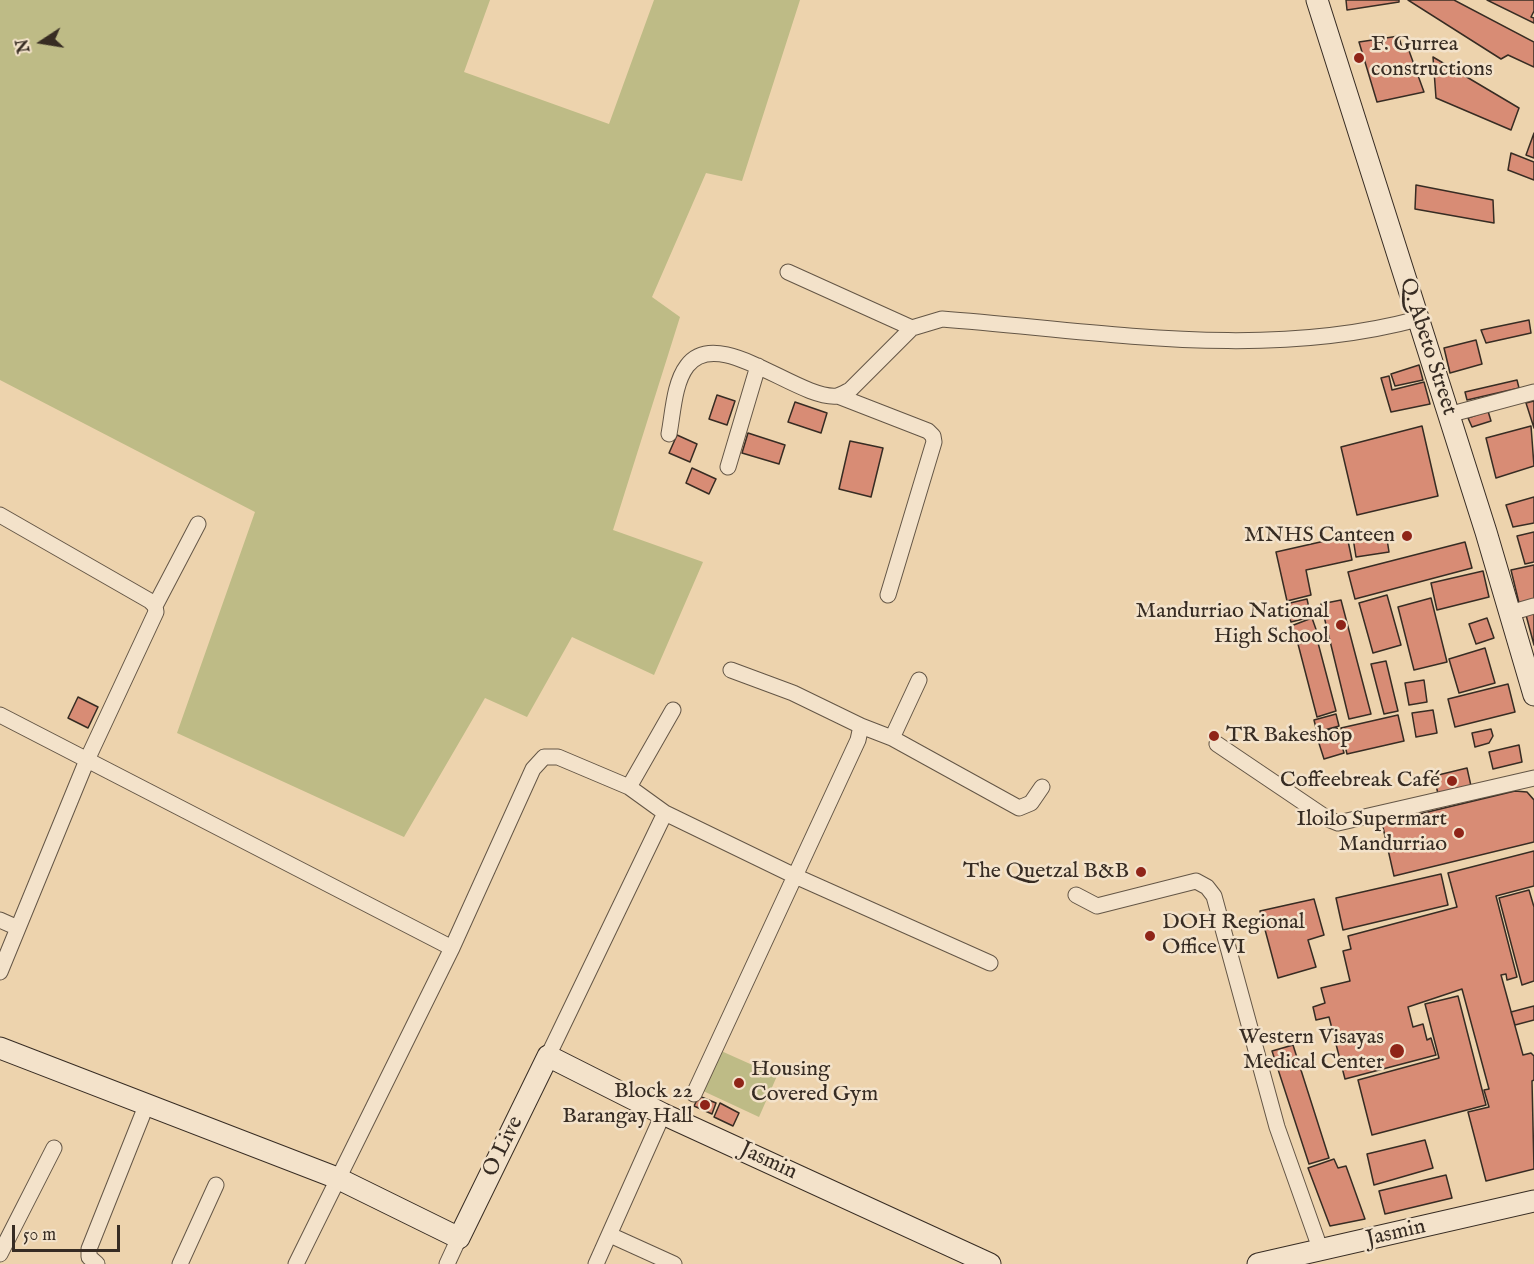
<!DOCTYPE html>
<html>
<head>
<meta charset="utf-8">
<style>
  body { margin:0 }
  #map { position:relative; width:1534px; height:1264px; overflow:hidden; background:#edd3ad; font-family:"IM FELL English",serif }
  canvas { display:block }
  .north { position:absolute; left:12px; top:12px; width:60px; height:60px; -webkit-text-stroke:4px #f3e2ca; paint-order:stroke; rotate:258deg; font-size:16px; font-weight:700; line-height:24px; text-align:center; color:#372c23 }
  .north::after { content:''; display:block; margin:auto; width:21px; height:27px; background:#372c23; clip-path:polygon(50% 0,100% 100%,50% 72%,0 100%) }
  .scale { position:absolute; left:12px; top:1225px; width:108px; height:27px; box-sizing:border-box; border:3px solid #372c23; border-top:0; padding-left:8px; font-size:18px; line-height:21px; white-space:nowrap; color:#372c23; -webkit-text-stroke:4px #f3e2ca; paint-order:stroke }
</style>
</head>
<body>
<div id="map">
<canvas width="1534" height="1264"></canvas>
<div class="north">N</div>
<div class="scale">50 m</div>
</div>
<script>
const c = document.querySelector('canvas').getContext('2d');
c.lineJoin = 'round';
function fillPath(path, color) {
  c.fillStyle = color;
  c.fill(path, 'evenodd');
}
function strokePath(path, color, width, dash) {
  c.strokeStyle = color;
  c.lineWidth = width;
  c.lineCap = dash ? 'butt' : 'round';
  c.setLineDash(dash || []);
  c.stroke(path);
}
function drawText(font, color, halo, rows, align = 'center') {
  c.font = font + ' "IM FELL English",serif';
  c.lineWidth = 5;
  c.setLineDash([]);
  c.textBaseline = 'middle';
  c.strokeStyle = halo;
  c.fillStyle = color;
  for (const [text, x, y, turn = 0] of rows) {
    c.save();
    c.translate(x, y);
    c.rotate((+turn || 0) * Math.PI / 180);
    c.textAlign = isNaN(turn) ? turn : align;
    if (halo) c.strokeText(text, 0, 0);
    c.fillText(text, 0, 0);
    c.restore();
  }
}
fillPath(new Path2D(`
  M0,0h490l-26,72 145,52 45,-124h146l-58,181 -36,-8 -54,124 28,20 -67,213 90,32 -49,113 -82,-38 -45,80 -42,-19 -81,139 -227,-104 78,-221 -255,-132z
  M719,1050l58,26 -18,41 -58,-27z`), '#bebb86');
const building = new Path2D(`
  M1346,0h53v2l-52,8z
  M1408,0h46l80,42v25l-26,-12 -7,4z
  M1487,0h47v11l-3,6 3,1v5z
  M1399,36l3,13 6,-1 16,44 -47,10 -18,-60z
  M1433,57l86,51 -8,22 -75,-32z
  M1534,133v25l-8,-3z
  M1511,153l23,9v18l-26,-10z
  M1416,185l77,15 1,23 -79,-14z
  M1529,320l2,13 -45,10 -5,-13z
  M1476,340l6,24 -32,9 -6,-25z
  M1419,365l4,15 -28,6 -4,-12z
  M1389,376l3,14 32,-8 6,22 -39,8 -10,-34z
  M1517,380l2,8 -52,12 -2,-8z
  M717,395l18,6 -8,24 -18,-6z
  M1534,401v27l-8,-25z
  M795,402l32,11 -6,20 -33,-11z
  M1488,411l3,10 -19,6 -4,-9z
  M1422,426l16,70 -81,19 -16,-68z
  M1531,426l3,40 -38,12 -10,-40z
  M748,433l37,12 -6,19 -37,-11z
  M677,435l20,9 -7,18 -21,-9z
  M850,441l33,7 -12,49 -32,-8z
  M692,468l24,11 -7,15 -23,-11z
  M1534,497v26l-21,4 -7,-22z
  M1534,532v30l-9,2 -8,-28z
  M1386,533l3,19 -33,5 -3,-19z
  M1347,536l5,24 -46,10 5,25 -24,6 -11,-49z
  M1465,542l7,26 -117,31 -7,-27z
  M1534,565v35l-15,3 -8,-33z
  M1483,571l6,26 -52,13 -6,-27z
  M1387,595l14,50 -28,8 -14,-50z
  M1431,598l16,64 -33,8 -16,-63z
  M1307,599l4,18 -20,5 -5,-18z
  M1341,600l30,114 -22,5 -28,-115z
  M1534,613v32l-8,-30z
  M1312,618l6,17 -21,7 -6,-16z
  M1487,618l7,20 -18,6 -7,-20z
  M1317,639l19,72 -19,6 -19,-73z
  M1485,648l10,35 -36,10 -10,-34z
  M1386,661l12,50 -14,3 -13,-50z
  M1424,680l3,22 -18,3 -4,-22z
  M1508,684l7,28 -60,15 -7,-28z
  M78,697l20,10 -10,21 -20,-10z
  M1433,710l4,23 -21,4 -4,-24z
  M1336,714l3,12 -22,6 -3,-12z
  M1398,715l6,26 -57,13 -6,-26z
  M1337,728l7,25 -20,6 -8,-25z
  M1491,729l2,7 -4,7 -14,4 -3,-14z
  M1519,745l3,17 -29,7 -4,-17z
  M1467,768l4,18 -33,8 -4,-18z
  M1515,791l12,1 7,8v42l-140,34 -12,-53z
  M1534,851v35l-38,10 21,81 -10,3 -1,-6 -5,1 22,80 8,-2 3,3v24l-2,1 2,88 -48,12 -18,-69 21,-5 -5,-17 5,-1 -27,-100 -54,18 5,20 10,-3 4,16 4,-2 5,17 -91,24 -16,-62 -13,3 -3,-13 12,-4 -4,-15 29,-7 -7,-30 8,-2 -3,-13 109,-29 -9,-34z
  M1441,874l7,31 -105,25 -7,-32z
  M1529,890l5,17v74l-12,4 -23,-87z
  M1314,899l10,36 -16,5 8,27 -38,11 -18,-67z
  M1458,996l28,109 -114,30 -14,-55 81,-22 -14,-54z
  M1534,1006v14l-19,5 -4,-13z
  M1293,1045l36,113 -20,6 -37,-113z
  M699,1096l17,7 -4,11 -18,-8z
  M720,1103l19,10 -6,13 -19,-9z
  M1425,1140l8,28 -59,17 -7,-31z
  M1334,1159l4,9 8,-2 19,53 -35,7 -22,-58z
  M1446,1175l6,23 -67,16 -6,-23z`);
fillPath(building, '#d88c75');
strokePath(building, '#372c23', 1.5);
const street = new Path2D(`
  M788,272l124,56
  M838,396l90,35 5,5 1,6 -46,153
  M1448,415l86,-23
  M669,434c4,-21 5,-51 18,-68 31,-42 111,34 150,30 4,-1 9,-4 13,-6l62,-62 30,-9c158,12 320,42 476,0
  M728,467l30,-101
  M0,515l150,86 5,5 1,6 -69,148 -87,212
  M155,606l43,-82
  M1510,613l24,-7
  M731,670l62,23 68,33
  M0,715l452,233
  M892,738l27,-58
  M1217,744l111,75 10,4 196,-45
  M629,787l44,-77
  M1076,895l21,11 99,-25 11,6 7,9 63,231 44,124
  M0,920l18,8
  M548,1056l117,-243
  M694,1094l164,-354 3,-14 31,12 127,70 12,-5 11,-16
  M610,1235l64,29
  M0,1254l54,-106
  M97,1264l-8,-7v-8l57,-143
  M180,1264l36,-79
  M296,1264l156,-316 81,-179 11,-12h14l71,30 36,26 130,63 195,87
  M447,1264l12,-26
  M596,1264l67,-150`);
const secondary = new Path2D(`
  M1317,0l169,532 48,163
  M0,1048l337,130 122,60 89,-182 115,58 327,150
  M1258,1264l276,-63`);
strokePath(street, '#645646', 17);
strokePath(secondary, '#372c23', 23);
strokePath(street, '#f3e2ca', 15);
strokePath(secondary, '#f3e2ca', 21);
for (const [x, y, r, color] of [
  [1359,58,6,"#8f2418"],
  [1407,536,6,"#8f2418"],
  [1341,625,6,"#8f2418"],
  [1214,736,6,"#8f2418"],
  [1452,781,6,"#8f2418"],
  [1459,833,6,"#8f2418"],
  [1141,872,6,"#8f2418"],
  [1150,936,6,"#8f2418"],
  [1397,1051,8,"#8f2418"],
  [739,1083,6,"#8f2418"],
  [705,1105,6,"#8f2418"]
]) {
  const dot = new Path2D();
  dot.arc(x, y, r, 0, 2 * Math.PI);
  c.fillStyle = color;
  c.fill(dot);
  strokePath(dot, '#f3e2ca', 2);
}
drawText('22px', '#372c23', '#f3e2ca', [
  ["F. Gurrea",1371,45,"left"],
  ["constructions",1371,70,"left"],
  ["MNHS Canteen",1395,536],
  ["Mandurriao National",1329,612],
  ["High School",1329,637],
  ["TR Bakeshop",1226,736,"left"],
  ["Coffeebreak Café",1440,781],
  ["Iloilo Supermart",1447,820],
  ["Mandurriao",1447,845],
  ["The Quetzal B&B",1129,872],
  ["DOH Regional",1162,923,"left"],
  ["Office VI",1162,948,"left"],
  ["Western Visayas",1384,1038],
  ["Medical Center",1384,1063],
  ["Housing",751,1070,"left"],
  ["Covered Gym",751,1095,"left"],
  ["Block 22",693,1092],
  ["Barangay Hall",693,1117]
], 'right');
drawText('22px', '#372c23', '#f3e2ca', [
  ["Q. Abeto Street",1427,347,72],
  ["O Live",504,1147,-64],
  ["Jasmin",768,1162,25],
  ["Jasmin",1396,1234,-13]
]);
</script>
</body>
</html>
